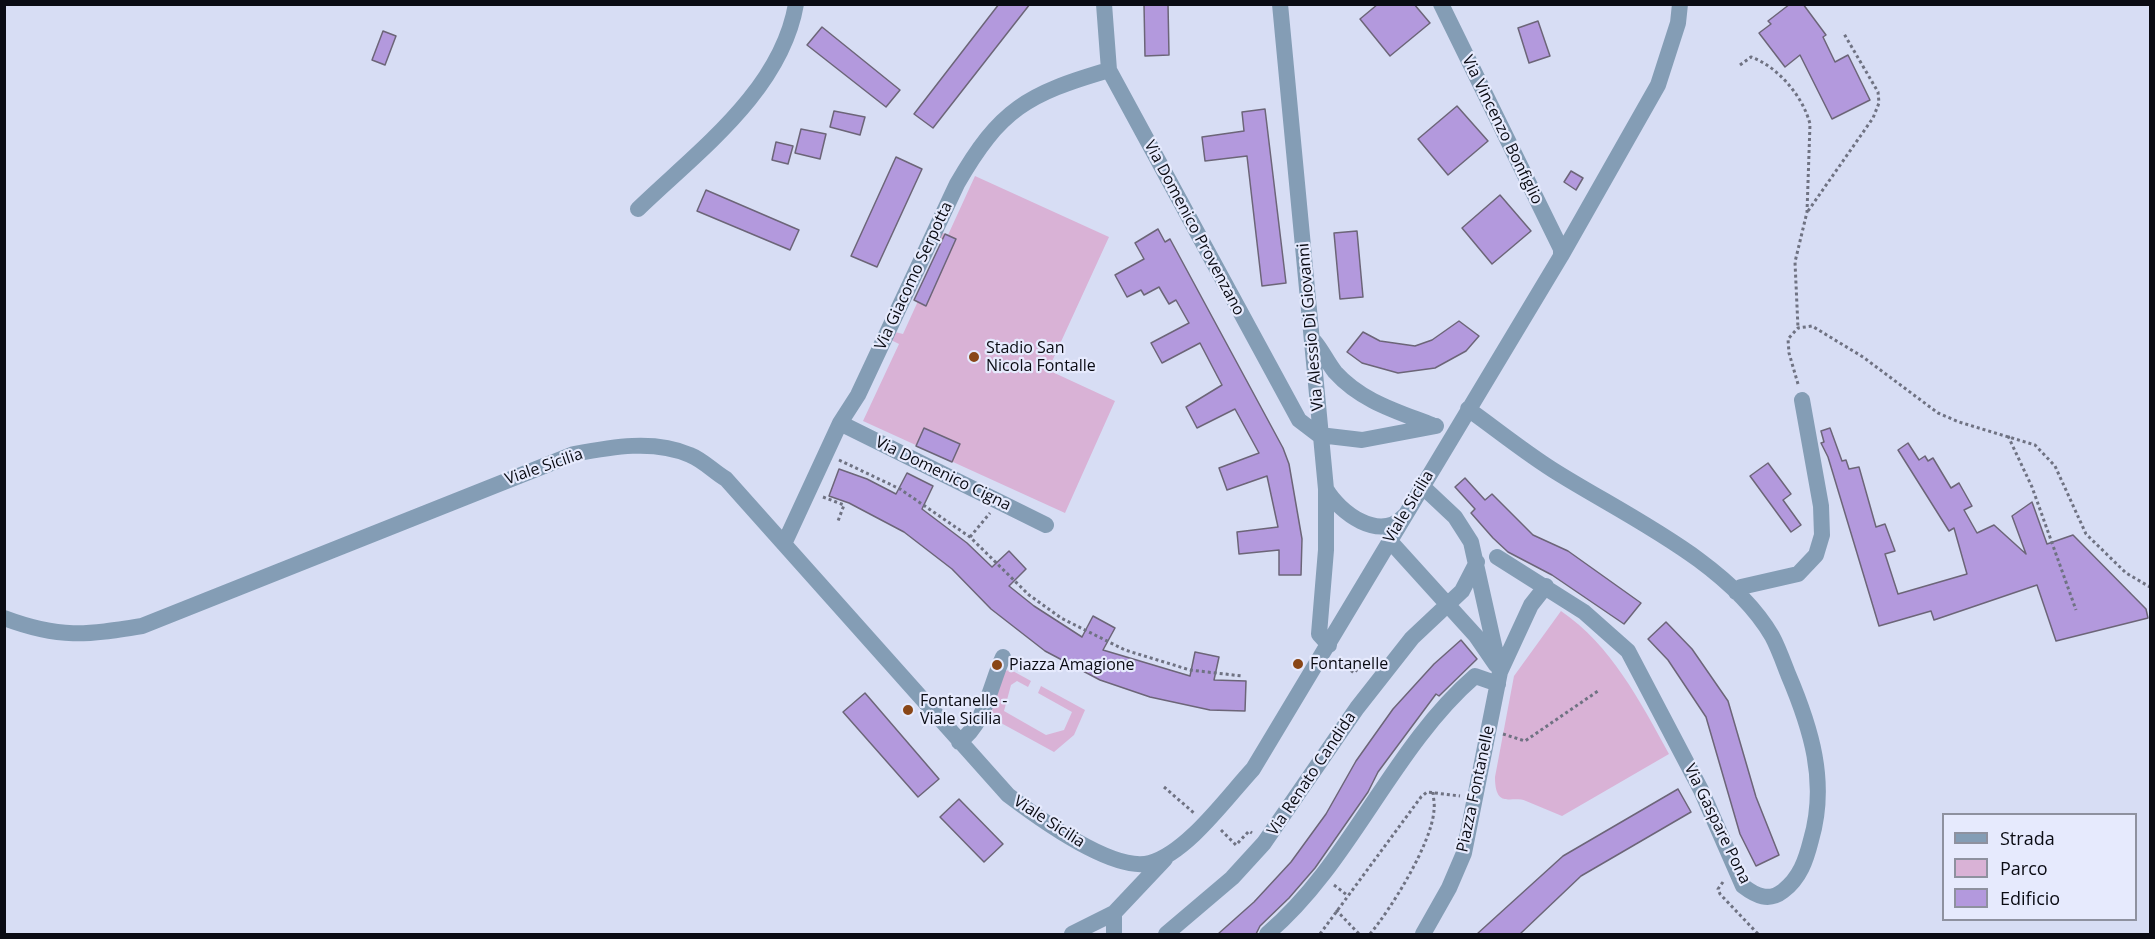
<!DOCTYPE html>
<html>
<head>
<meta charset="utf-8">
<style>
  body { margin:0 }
  #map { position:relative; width:2155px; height:939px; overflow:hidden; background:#d7ddf4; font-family:"Open Sans",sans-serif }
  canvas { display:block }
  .frame { position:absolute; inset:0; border:6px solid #0a0b13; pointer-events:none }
  .legend { position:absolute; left:1942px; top:813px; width:195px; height:108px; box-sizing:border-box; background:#e6eafd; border:2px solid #8e919f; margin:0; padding:8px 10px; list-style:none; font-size:18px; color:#0a0b13 }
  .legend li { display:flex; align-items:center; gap:12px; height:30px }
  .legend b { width:30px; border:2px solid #8e919f }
</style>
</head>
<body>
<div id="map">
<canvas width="2155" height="939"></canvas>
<div class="frame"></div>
<ul class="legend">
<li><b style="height:8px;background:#849db5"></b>Strada</li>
<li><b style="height:16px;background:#d9b2d6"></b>Parco</li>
<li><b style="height:16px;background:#b399dd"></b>Edificio</li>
</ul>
</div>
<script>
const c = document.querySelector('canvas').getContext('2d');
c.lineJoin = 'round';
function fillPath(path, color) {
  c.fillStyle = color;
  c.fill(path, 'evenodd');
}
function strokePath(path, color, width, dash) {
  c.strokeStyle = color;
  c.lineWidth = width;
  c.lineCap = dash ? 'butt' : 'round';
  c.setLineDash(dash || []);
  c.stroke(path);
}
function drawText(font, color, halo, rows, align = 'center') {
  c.font = font + ' "Open Sans",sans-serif';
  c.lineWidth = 4.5;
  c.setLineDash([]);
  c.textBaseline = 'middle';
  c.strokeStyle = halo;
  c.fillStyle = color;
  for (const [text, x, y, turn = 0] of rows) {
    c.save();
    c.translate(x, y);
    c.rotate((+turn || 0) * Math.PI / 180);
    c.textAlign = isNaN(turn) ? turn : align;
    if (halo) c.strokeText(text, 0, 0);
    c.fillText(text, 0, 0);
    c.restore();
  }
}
fillPath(new Path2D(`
  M975,176l134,61 -61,133 67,31 -50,112 -202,-92 36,-77 -8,-4 4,-8 8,2 41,-90 -8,-3 4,-9 8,3z
  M1561,611c50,34 79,90 108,143l-107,62c-12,-5 -24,-10 -36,-15 -14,-6 -31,9 -31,-24l19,-101z
  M1011,670l20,11 -3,6 -11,-6 -6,4 -7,26 42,24 18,-5 8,-18 -34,-19 3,-7 44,24 -11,25 -20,17 -64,-35 9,-40 5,-6z`), '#d9b2d6');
const building = new Path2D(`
  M999,4h31l-97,124 -19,-14z
  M1144,4h24l1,51 -24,1z
  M1378,4h36l16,19 -40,33 -30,-37z
  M1790,4h13l23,31 -3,2 12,25 13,-7 22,45 -38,19 -32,-64 -15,12 -26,-34 12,-9 -3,-3z
  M1538,21l12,35 -21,7 -11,-35z
  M822,27l78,63 -14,17 -79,-62z
  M383,31l13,5 -11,29 -13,-5z
  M1457,106l31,35 -40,34 -30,-36z
  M1265,109l21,174 -24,3 -15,-130 -42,5 -3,-24 42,-6 -2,-19z
  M834,111l31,6 -5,18 -30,-8z
  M801,129l25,5 -6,25 -25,-6z
  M776,142l17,4 -5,18 -16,-4z
  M896,157l26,12 -45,98 -26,-11z
  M1571,171l12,7 -7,12 -12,-8z
  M706,190l93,40 -9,20 -93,-39z
  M1500,195l31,36 -39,33 -30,-36z
  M1158,229l7,13 5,-3 113,209 6,16 13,75 -1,36h-22v-25l-40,4 -2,-22 41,-5 -11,-51 -40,14 -8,-22 40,-15 -24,-44 -38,19 -11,-21 36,-22 -10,-19 -12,-23 -38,20 -11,-20 38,-20 -13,-23 -7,4 -10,-17 -15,8 -3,-5 -14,7 -12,-22 29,-16 -9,-16z
  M1357,231l6,66 -23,2 -6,-66z
  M945,234l11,5 -30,67 -12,-6z
  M1459,321l20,15 -13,15 -31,17 -37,5 -36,-10 -15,-11 16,-20 17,9 35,5 17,-6z
  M924,428l36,16 -8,18 -36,-16z
  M1830,428l12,33 4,-1 3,9 10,-2 17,60 9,-3 10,27 -10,3 13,40 69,-20 -13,-46 -5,3 -51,-81 10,-7 11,17 6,-4 3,5 5,-3 18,30 8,-5 13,23 -8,4 13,23 17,-8 32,29 -14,-38 20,-14 15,42 26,-9 73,74 2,9 -92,23 -19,-56 -103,35 -3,-9 -52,15 -51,-169 -7,-14 3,-1 -3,-11z
  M1768,463l23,31 -8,6 18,25 -10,7 -41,-56z
  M839,469l28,10 29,15 11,-21 26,13 -11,23 45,34 25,24 17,-16 17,18 -17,17 25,20 48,31 11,-21 22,12 -12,22 87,26 5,-24 24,5 -5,23 32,1 -1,30 -35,-1 -60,-13 -50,-17 -55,-29 -54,-42 -39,-40 -48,-37 -55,-29 -20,-7z
  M1465,478l20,22 7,-6 41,41 35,16 73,52 -17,21 -72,-49 -44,-23 -15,-14 -22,-25 4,-4 -20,-22z
  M1666,622l26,27 36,52 28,96 23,58 -23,11 -16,-32 -34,-117 -38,-57 -20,-21z
  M1461,640l16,19 -38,37 -3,-2 -58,78 -10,20 -53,76 -26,30 -29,28 -4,8h-38l36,-32 37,-40 35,-48 30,-53 37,-52 41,-45z
  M865,693l74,86 -21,18 -75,-85z
  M1678,789l13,23 -110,64 -61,58h-43l86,-78z
  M959,799l44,45 -19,18 -44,-45z`);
fillPath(building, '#b399dd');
strokePath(building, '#6c6578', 1.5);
strokePath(new Path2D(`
  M1740,65l11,-8c26,9 52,39 59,67l-3,88 -12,50 3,66
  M1808,211l65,-93 6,-15 -1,-11 -35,-60
  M1798,384l-9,-31 -1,-14 10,-11 14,-2 51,31 75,56 21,9 76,23 20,21 31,68 40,39 24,14
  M2008,436l24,51 44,123
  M839,460l61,29 70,48 59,58 32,23 64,32 65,20 52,6
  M823,497l21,8 -6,16
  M970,537l20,-24
  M1337,659l17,14 11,-12 5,4
  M1503,734l22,7 73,-50
  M1164,787l30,26
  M1221,830l15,15 13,-14 3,2
  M1723,882l-5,7 2,5 38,40
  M1334,885l13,10
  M1336,910l23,24
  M1320,934l101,-137 6,-5 33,4
  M1370,934c21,-25 62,-91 64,-124 1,-6 -1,-13 -1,-19`), '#6f7282', 3, [3, 3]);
strokePath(new Path2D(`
  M1104,4l5,66 190,350 21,16
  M1280,4l46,485v61l-7,84 10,11
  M1441,4l120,245v7
  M638,209c60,-58 143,-118 158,-205
  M1314,341c8,9 13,21 21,31 26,29 61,39 97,53
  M1468,409c28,20 55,42 85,61 71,45 175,91 219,166 6,11 11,25 16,38 23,54 40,108 23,166 -5,20 -11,38 -28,51 -14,11 -27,5 -40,-5l-42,-96 -73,-139 -44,-39 -87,-55
  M840,423l206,102
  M1328,436l34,4 74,-14
  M1422,486l33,31 16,25 29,130
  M1326,489c13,23 54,54 78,27
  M1389,540l87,96 20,29
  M784,544l56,-121 18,-28 99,-211c43,-75 70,-90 152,-114
  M1736,592l5,-5 57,-13 18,-19 6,-20 -1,-29 -19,-106
  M4,618c56,21 82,17 138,8l432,-172c37,-7 80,-15 116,1 13,5 24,17 36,24l282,316c29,22 105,78 142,68 37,-10 77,-66 103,-94l308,-513 97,-171 20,-62 2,-19
  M959,742c26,-18 31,-56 44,-85
  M1072,934l42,-21
  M1114,934v-21l51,-54
  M1166,934l66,-56 32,-35 93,-135 55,-70 50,-47 15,-29
  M1267,934c84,-71 124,-185 208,-258l23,8
  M1423,934l26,-46 15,-35 36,-181 31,-67 15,-19`), '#849db5', 16);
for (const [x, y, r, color] of [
  [974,357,6,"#894617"],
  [1298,664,6,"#894617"],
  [997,665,6,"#894617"],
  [908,710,6,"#894617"]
]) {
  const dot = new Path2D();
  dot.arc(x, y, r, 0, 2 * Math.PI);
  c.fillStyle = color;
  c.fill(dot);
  strokePath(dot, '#e6eafd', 2);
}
drawText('16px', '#0a0b13', '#e6eafd', [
  ["Via Vincenzo Bonfiglio",1502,130,64],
  ["Via Domenico Provenzano",1194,228,62],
  ["Via Giacomo Serpotta",914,276,-65],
  ["Via Alessio Di Giovanni",1311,327,-95],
  ["Viale Sicilia",544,467,-19],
  ["Via Domenico Cigna",943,474,26],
  ["Viale Sicilia",1409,507,-59],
  ["Via Renato Candida",1312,774,-56],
  ["Piazza Fontanelle",1476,789,-78],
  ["Viale Sicilia",1049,822,33],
  ["Via Gaspare Pona",1717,824,64]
]);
drawText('16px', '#0a0b13', '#e6eafd', [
  ["Stadio San",986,348],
  ["Nicola Fontalle",986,366],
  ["Fontanelle",1310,664],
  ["Piazza Amagione",1009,665],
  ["Fontanelle -",920,701],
  ["Viale Sicilia",920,719]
], 'left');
</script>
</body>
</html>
